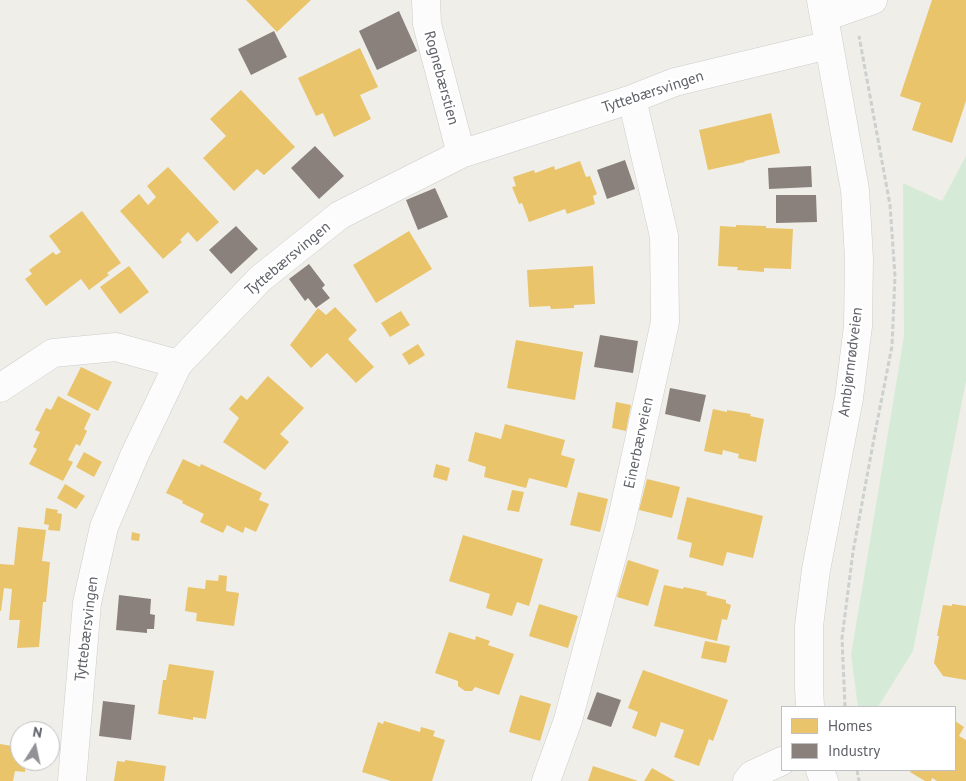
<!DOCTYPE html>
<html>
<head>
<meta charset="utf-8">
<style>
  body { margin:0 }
  #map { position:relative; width:966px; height:781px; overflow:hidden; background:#efeee9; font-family:"PT Sans",sans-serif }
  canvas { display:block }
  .legend { position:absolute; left:781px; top:706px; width:175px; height:65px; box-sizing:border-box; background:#fff; border:1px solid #bfc0c3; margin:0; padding:6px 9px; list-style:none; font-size:15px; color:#5e6168 }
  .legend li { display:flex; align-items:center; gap:10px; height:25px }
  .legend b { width:25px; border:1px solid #bfc0c3 }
  .north { position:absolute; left:10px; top:721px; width:50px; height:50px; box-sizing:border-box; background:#fff; border:1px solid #bfc0c3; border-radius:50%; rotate:10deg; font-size:14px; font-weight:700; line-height:20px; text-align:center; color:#5e6168 }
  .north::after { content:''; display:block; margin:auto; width:18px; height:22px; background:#919295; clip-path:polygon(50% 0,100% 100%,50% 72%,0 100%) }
</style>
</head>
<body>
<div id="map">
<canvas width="966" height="781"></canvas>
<ul class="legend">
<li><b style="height:14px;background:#e9c46a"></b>Homes</li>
<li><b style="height:14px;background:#8a817c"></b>Industry</li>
</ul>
<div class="north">N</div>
</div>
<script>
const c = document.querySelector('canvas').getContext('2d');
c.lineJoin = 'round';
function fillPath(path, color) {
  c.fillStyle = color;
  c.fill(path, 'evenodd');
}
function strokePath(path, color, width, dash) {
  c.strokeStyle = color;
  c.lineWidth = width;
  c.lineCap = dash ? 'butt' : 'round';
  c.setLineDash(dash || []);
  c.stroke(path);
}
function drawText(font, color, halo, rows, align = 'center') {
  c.font = font + ' "PT Sans",sans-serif';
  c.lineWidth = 5;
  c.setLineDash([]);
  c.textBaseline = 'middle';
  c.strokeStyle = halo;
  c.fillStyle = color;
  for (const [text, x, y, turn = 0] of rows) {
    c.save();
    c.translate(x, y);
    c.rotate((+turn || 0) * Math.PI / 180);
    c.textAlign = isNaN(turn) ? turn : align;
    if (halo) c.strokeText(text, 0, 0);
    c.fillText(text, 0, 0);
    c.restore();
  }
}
fillPath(new Path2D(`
  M966,156v225l-53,270 -35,56h-20l-7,-52 53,-319 -1,-153 39,18z`), '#d6ebd7');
fillPath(new Path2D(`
  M246,0h65l-34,32z
  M932,0h34v101l-14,42 -40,-13 9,-27 -21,-7z
  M360,48l18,39 -18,8 11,24 -37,18 -11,-24 -7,3 -18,-38z
  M241,90l54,57 -31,28 -7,-6 -23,22 -31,-33 23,-22 -16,-17z
  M771,113l9,40 -36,8 1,1 -37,8 -9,-40z
  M580,161l6,16 4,-1 7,18 -4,2 2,8 -28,10 -2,-5 -36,13 -7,-19 -3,1 -7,-17 4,-1 -3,-9 21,-7 1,3 19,-7 1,4z
  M168,167l51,55 -22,20 -9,-10 -8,8 2,2 -19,17 -43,-48 19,-17 9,11 8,-8 -9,-11z
  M82,211l39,52 -14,10 2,2 -20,15 -8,-11 -35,27 -21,-27 7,-5 -3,-4 24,-18 3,3 5,-3 -12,-16z
  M736,225l30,1v2l27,1 -2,40 -27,-1v4l-27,-2 1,-3 -20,-1 2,-40 16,1z
  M409,231l23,38 -56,34 -23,-38z
  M129,266l20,26 -29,22 -20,-27z
  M593,266l2,38 -21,1v3l-23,1 -1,-3 -21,1 -2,-37z
  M335,307l22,23 -9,9 26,28 -18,16 -29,-30 -16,15 -21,-23 28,-37 8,7z
  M401,311l9,14 -20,12 -9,-14z
  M516,340l67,12 -8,48 -68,-12z
  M418,344l7,11 -16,10 -7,-11z
  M81,367l31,15 -14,29 -31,-16z
  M268,376l36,32 -24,26 9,8 -24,28 -42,-28 16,-24 -10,-9 12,-14 6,5z
  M58,396l33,18 -7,15 3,2 -7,15 -4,-2 -8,16 5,2 -10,19 -34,-17 8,-15 -4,-2 7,-15 -5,-2 11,-22 5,2z
  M616,402l15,3 -5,26 -14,-3z
  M713,409l14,3v-2l24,4 -1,2 14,3 -8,43 -18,-4 1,-4 -16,-4 -1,5 -18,-4z
  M505,424l60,16 -4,15 14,4 -8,29 -38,-10 -3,10 -42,-11 2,-10 -18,-6 7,-29 26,7z
  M84,452l18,10 -8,15 -18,-10z
  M183,459l17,8 1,-3 61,29 -3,7 10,4 -13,28 -11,-5 -2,6 -16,-8 -4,8 -23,-11 4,-8 -22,-11 1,-2 -17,-8z
  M436,464l14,4 -3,13 -14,-4z
  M647,479l33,8 -8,31 -33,-8z
  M65,484l20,12 -9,13 -19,-11z
  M512,490l12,2 -5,20 -12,-2z
  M578,492l30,7 -8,33 -30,-7z
  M687,497l76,19 -10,42 -26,-6 -4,14 -34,-9 3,-14 -15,-4z
  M46,508l12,2 -1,3 5,1 -2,17 -12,-1 1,-5 -5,-1z
  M18,527l28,3 -4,31 8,1 -4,40h-3l-4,45 -22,1 3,-28h-11l3,-31 -8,-1 -3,23h-1v-47l14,1z
  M132,532l8,2 -1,7 -8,-1z
  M463,535l80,24 -14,47 -12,-4 -5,14 -26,-8 4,-14 -41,-13z
  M628,560l31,10 -11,36 -31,-9z
  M219,575l8,1 -1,15 13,2 -5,33 -38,-5 1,-8 -12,-2 3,-24 17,2 1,-9 12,1z
  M664,585l19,4 1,-2 23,5 -1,3 20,5v3l5,2 -4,15 -5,-1 -5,22 -63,-15z
  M539,604l39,12 -10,32 -39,-12z
  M952,604l14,2v74l-23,-4 -9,-13 5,-27h-2l6,-31 9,1z
  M449,632l26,8 1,-4 14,5 -2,4 26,9 -15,41 -24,-8 -3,4h-7l-7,-5v-5l-23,-8z
  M705,641l25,5 -4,17 -25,-5z
  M169,664l45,7 -8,48 -13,-2v3l-35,-6 5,-34h3z
  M643,670l85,30 -15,41 -4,-2 -10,27 -25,-9 10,-27 -23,-8 -5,15 -24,-9 6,-16 -10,-4z
  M520,695l31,9 -11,37 -31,-9z
  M384,721l36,11 1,-5 14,4 -2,5 12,4 -13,41h-41l-29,-9 16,-50 5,2z
  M955,721l9,6 -5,9 7,4v41h-29l-5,-3 -1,3h-6l-15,-9 1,-2h44z
  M0,744l18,3 -1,7h3v7h2l-1,6h4v5l-10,-1 -2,10h-13z
  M125,760l41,6 -2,15h-50l3,-20 8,1z
  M593,766l45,15h-50z
  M652,768l23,13h-31z`), '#e9c46a');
fillPath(new Path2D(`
  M399,11l18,40 -40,19 -18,-39z
  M274,31l13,26 -36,18 -13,-26z
  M315,146l29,30 -25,23 -28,-31z
  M625,160l10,29 -28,10 -10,-29z
  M811,166l1,21 -43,2 -1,-21z
  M435,188l13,29 -30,13 -12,-30z
  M776,195h40l1,27 -41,1z
  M236,226l22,23 -27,25 -22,-24z
  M309,264l16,21 -3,3 8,10 -14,10 -8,-10 -3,3 -16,-22z
  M600,335l38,6 -5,32 -39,-6z
  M670,388l36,7 -6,27 -35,-8z
  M119,595l32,4 -1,15 5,1 -1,14h-7v4l-31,-3z
  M597,692l24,8 -10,27 -24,-8z
  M103,701l32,4 -4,35 -32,-4z`), '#8a817c');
const minor = new Path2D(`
  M426,0l1,24 34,130
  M825,17l48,-17
  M0,388l53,-35 63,-6 62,17
  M810,707l-1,-19v-62l7,-56 33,-172 9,-72 1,-68 -4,-68 -34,-190
  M820,770l4,11
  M72,781l15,-178 17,-76 31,-73 43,-90 83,-86 79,-63 121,-61 171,-55 43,-17 154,-37
  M546,781l22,-61 53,-197 44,-201 -1,-86 -32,-137
  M747,781l5,-6 30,-14`);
strokePath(minor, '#cccccb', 29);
strokePath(new Path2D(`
  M845,707l-3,-69 11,-86 22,-119 17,-87 3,-70 -5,-71 -31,-169
  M857,770l2,11`), '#ccd0ce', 3, [5, 2.5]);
strokePath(minor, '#fdfcfc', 28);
drawText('15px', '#5e6168', '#fff', [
  ["Rognebærstien",441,78,75],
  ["Tyttebærsvingen",653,92,-18],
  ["Tyttebærsvingen",288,259,-40],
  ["Ambjørnrødveien",851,362,-83],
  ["Einerbærveien",639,443,-78],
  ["Tyttebærsvingen",87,629,-83]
]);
</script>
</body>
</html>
